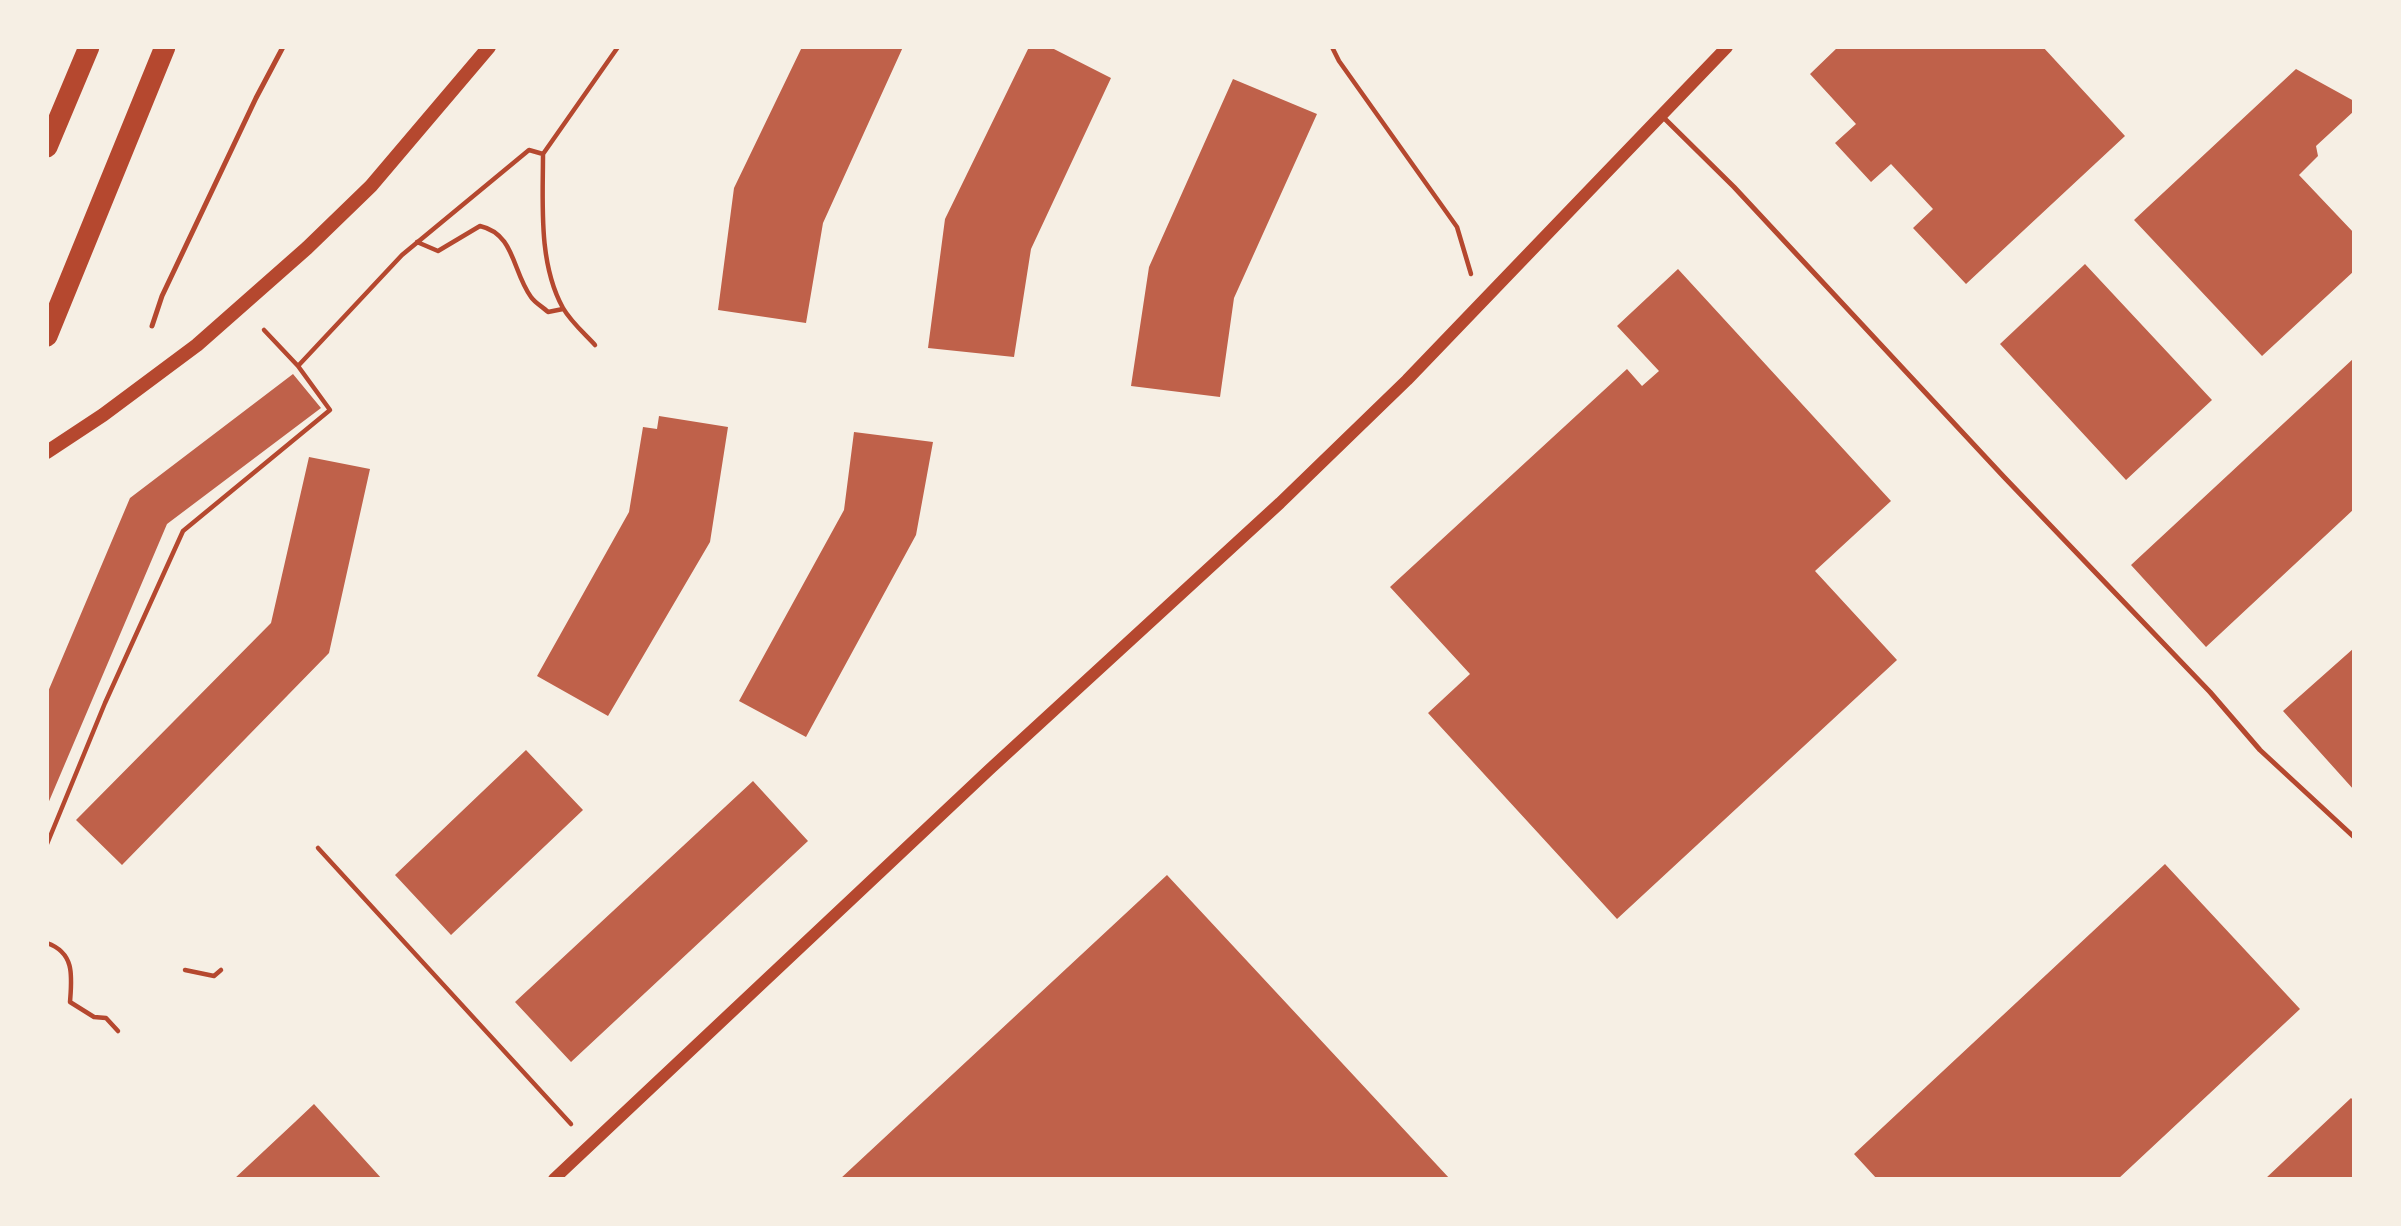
<!DOCTYPE html>
<html>
<head>
<meta charset="utf-8">
<style>
  body { margin:0 }
  #map { position:relative; width:2401px; height:1226px; overflow:hidden; background:#f6efe4; font-family:Figtree,sans-serif }
  canvas { display:block }
  .frame { position:absolute; inset:0; border:49px solid #f6efe4; pointer-events:none }
</style>
</head>
<body>
<div id="map">
<canvas width="2401" height="1226"></canvas>
<div class="frame"></div>
</div>
<script>
const c = document.querySelector('canvas').getContext('2d');
c.lineJoin = 'round';
function fillPath(path, color) {
  c.fillStyle = color;
  c.fill(path, 'evenodd');
}
function strokePath(path, color, width, dash) {
  c.strokeStyle = color;
  c.lineWidth = width;
  c.lineCap = dash ? 'butt' : 'round';
  c.setLineDash(dash || []);
  c.stroke(path);
}
fillPath(new Path2D(`
  M802,47h101l-80,176 -17,100 -88,-13 16,-122z
  M1029,47h21l61,31 -80,171 -17,108 -86,-9 17,-129z
  M1838,47h205l82,89 -159,148 -53,-56 20,-19 -42,-45 -20,18 -36,-39 21,-19 -46,-50z
  M2296,69l58,32v10l-38,35 2,10 -19,19 55,58v38l-92,85 -128,-136z
  M1233,79l84,35 -83,184 -14,99 -89,-11 18,-119z
  M2085,264l127,136 -86,80 -126,-136z
  M1678,269l213,232 -76,70 82,89 -280,259 -189,-206 42,-39 -80,-87 237,-218 15,17 17,-15 -42,-45z
  M2354,358v151l-148,138 -75,-82z
  M293,374l28,34 -154,116 -120,282v-112l83,-196z
  M659,416l69,11 -18,115 -102,174 -71,-40 92,-164 14,-85 14,2z
  M854,432l79,10 -17,93 -110,202 -67,-36 105,-191z
  M309,457l61,12 -41,184 -207,212 -46,-45 195,-197z
  M2354,648v142l-71,-79z
  M526,750l57,60 -132,125 -56,-60z
  M753,781l55,60 -237,221 -56,-60z
  M2165,864l135,145 -182,170h-241l-23,-25z
  M1167,875l283,304h-610z
  M2351,1098l3,3v78h-89z
  M314,1104l68,75h-148l61,-57z`), '#bf614a');
strokePath(new Path2D(`
  M1332,47l7,14 118,166 14,47
  M543,154l75,-107
  M417,242l21,9 42,-25c35,8 32,45 51,71 4,6 12,10 17,15l15,-3
  M298,366l104,-111 127,-105 14,4c0,49 -5,109 20,154 8,14 22,26 32,37
  M47,844l58,-141 78,-172 147,-121 -32,-44 -34,-36
  M318,848l253,276
  M47,943c28,10 25,33 23,59l24,15 12,1 12,13
  M185,970l29,6 7,-6`), '#b5482f', 4.5);
strokePath(new Path2D(`
  M1662,116l72,71 270,290 206,215 50,58 94,87
  M152,326l10,-30 94,-198 27,-51`), '#b5482f', 5);
strokePath(new Path2D(`
  M554,1179l436,-410 290,-266 127,-123 320,-333`), '#b5482f', 12);
strokePath(new Path2D(`
  M47,452l56,-37 94,-70 110,-97 64,-62 118,-139`), '#b5482f', 14);
strokePath(new Path2D(`
  M47,147l42,-100
  M47,336l118,-289`), '#b5482f', 21);
</script>
</body>
</html>
